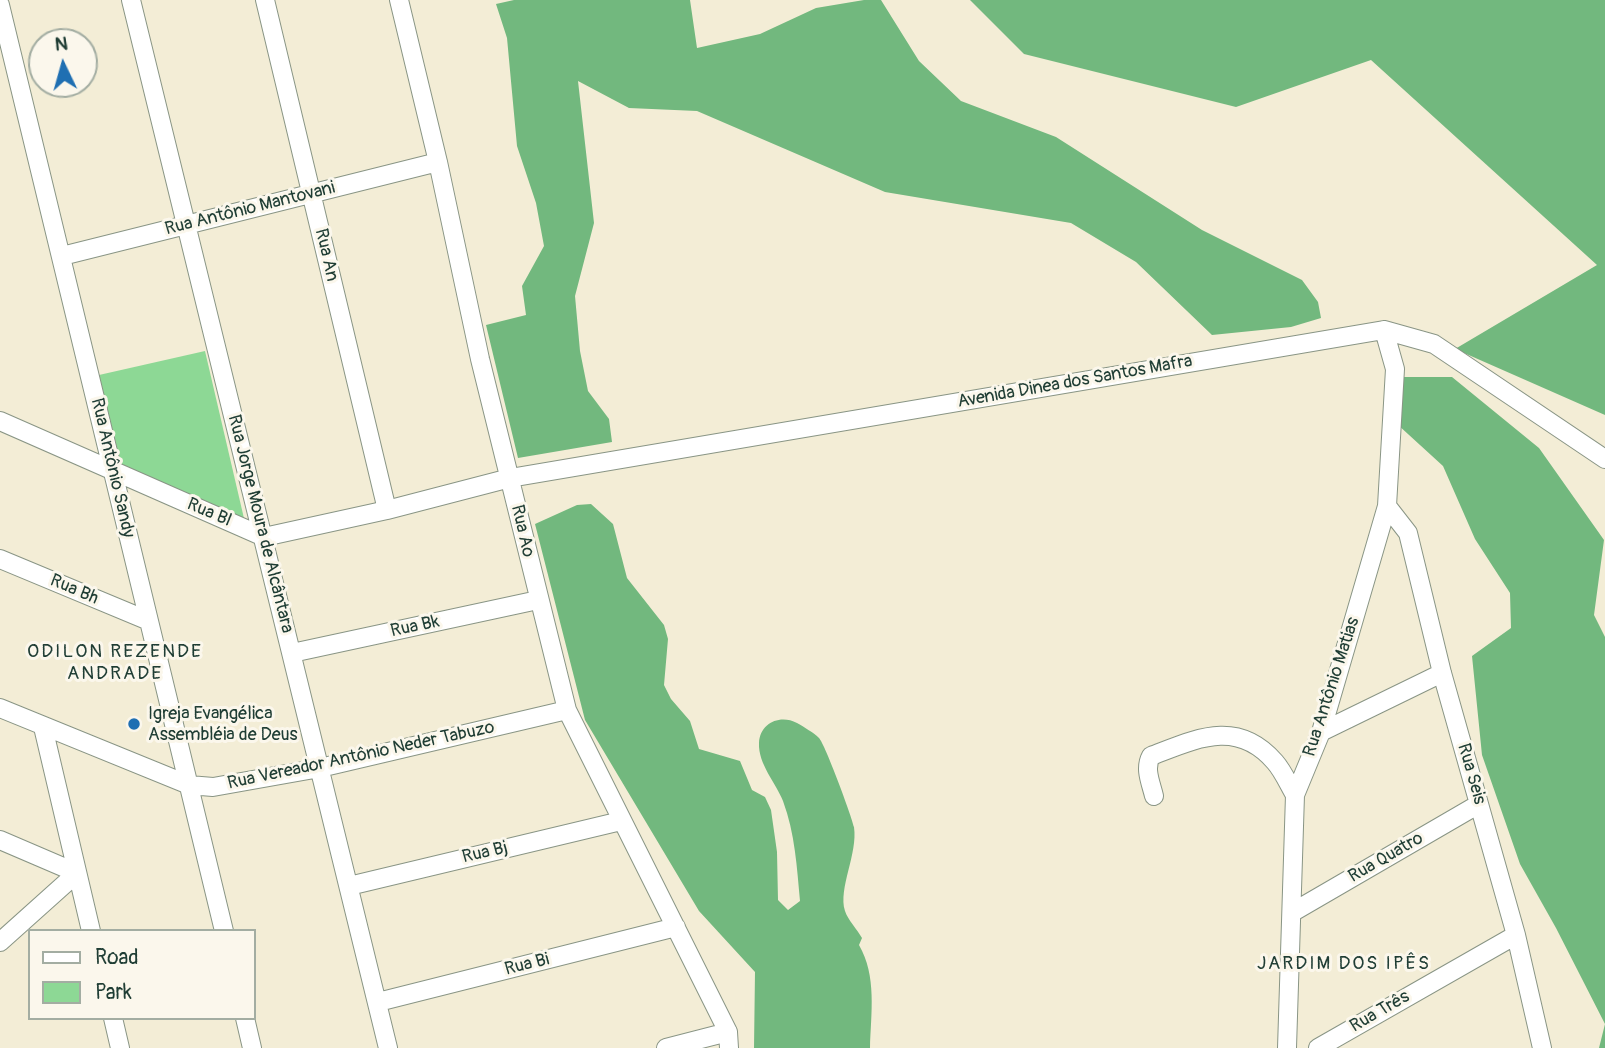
<!DOCTYPE html>
<html>
<head>
<meta charset="utf-8">
<style>
  body { margin:0 }
  #map { position:relative; width:1605px; height:1048px; overflow:hidden; background:#f3edd6; font-family:Pangolin,sans-serif }
  canvas { display:block }
  .legend { position:absolute; left:28px; top:929px; width:228px; height:91px; box-sizing:border-box; background:#fbf7ec; border:2px solid #a3ada2; margin:0; padding:9px 12px; list-style:none; font-size:21px; color:#1f3d34 }
  .legend li { display:flex; align-items:center; gap:14px; height:35px }
  .legend b { width:35px; border:2px solid #a3ada2 }
  .north { position:absolute; left:28px; top:28px; width:70px; height:70px; box-sizing:border-box; background:#fbf7ec; border:2px solid #a3ada2; border-radius:50%; rotate:355deg; font-size:19px; font-weight:700; line-height:28px; text-align:center; color:#1f3d34 }
  .north::after { content:''; display:block; margin:auto; width:24px; height:32px; background:#1f6fb2; clip-path:polygon(50% 0,100% 100%,50% 72%,0 100%) }
</style>
</head>
<body>
<div id="map">
<canvas width="1605" height="1048"></canvas>
<ul class="legend">
<li><b style="height:9px;background:#fff"></b>Road</li>
<li><b style="height:19px;background:#8dd895"></b>Park</li>
</ul>
<div class="north">N</div>
</div>
<script>
const c = document.querySelector('canvas').getContext('2d');
c.lineJoin = 'round';
function fillPath(path, color) {
  c.fillStyle = color;
  c.fill(path, 'evenodd');
}
function strokePath(path, color, width, dash) {
  c.strokeStyle = color;
  c.lineWidth = width;
  c.lineCap = dash ? 'butt' : 'round';
  c.setLineDash(dash || []);
  c.stroke(path);
}
function drawText(font, color, halo, rows, align = 'center') {
  c.font = font + ' Pangolin,sans-serif';
  c.lineWidth = 6;
  c.setLineDash([]);
  c.textBaseline = 'middle';
  c.strokeStyle = halo;
  c.fillStyle = color;
  for (const [text, x, y, turn = 0] of rows) {
    c.save();
    c.translate(x, y);
    c.rotate((+turn || 0) * Math.PI / 180);
    c.textAlign = isNaN(turn) ? turn : align;
    if (halo) c.strokeText(text, 0, 0);
    c.fillText(text, 0, 0);
    c.restore();
  }
}
fillPath(new Path2D(`
  M205,351l41,176 -123,-54 -24,-98z`), '#8dd895');
fillPath(new Path2D(`
  M514,0h176l7,48 63,-14 56,-26 48,-8h17l38,61 42,40 95,36 146,93 100,50 16,22 3,16 -30,9 -79,8 -76,-73 -65,-39 -186,-31 -188,-81 -68,-3 -51,-27 16,142 -19,73 5,55 8,40 21,28 3,23 -94,16 -32,-133 40,-10 -4,-29 22,-40 -8,-43 -19,-57 -10,-108 -11,-34z
  M970,0h635v415l-150,-66 142,-84 -226,-205 -135,47 -212,-53z
  M1402,377h50l87,71 65,92 -10,75 11,22v411h-6l6,-24 -49,-96 -36,-64 -38,-109 -10,-99 39,-28 -1,-35 -35,-54 -32,-73 -46,-42z
  M591,504l22,20 14,54 37,47 4,14 -4,46 7,14 19,22 9,28 41,12 12,29 13,7 6,13 6,42 1,48 10,10 12,-9c-3,-33 -5,-68 -17,-100 -7,-18 -25,-37 -24,-58 1,-20 21,-29 38,-20 7,4 17,10 22,15 6,6 33,79 35,89 4,27 -16,61 -9,84 3,9 12,18 17,27l-3,7c18,31 12,68 11,103h-116l1,-76 -56,-61 -114,-191 -50,-196 42,-19z`), '#72b87e');
const minor = new Path2D(`
  M131,0l257,1048
  M265,0l122,510
  M399,0l39,162 42,197 87,351 161,322 1,16
  M0,5l224,926
  M62,256l376,-94
  M0,421l264,116 123,-27 123,-32 874,-148 50,14 171,115
  M1387,506l21,27 34,140 74,262 26,113
  M0,559l149,62
  M292,653l246,-53
  M0,708l189,77 24,2 107,-19 247,-58
  M43,727l48,204
  M1321,732l121,-59
  M1154,796c-3,-13 -10,-27 -3,-40 45,-17 86,-38 124,6 8,9 14,23 20,33
  M0,840l77,33 -77,69
  M349,886l272,-65
  M1293,912l186,-108
  M378,1002l298,-75
  M113,1018l7,30
  M245,1018l7,30
  M666,1048l62,-16
  M1287,1048l8,-253 26,-63 66,-226 8,-137 -11,-39
  M1318,1048l198,-113`);
strokePath(minor, '#899585', 20);
strokePath(minor, '#fff', 18);
for (const [x, y, r, color] of [
  [134,724,7,"#1f6fb2"]
]) {
  const dot = new Path2D();
  dot.arc(x, y, r, 0, 2 * Math.PI);
  c.fillStyle = color;
  c.fill(dot);
  strokePath(dot, '#fbf7ec', 2.5);
}
drawText('18px', '#1f3d34', '#fbf7ec', [
  ["Rua Antônio Mantovani",250,209,-14],
  ["Rua An",326,255,77],
  ["Avenida Dinea dos Santos Mafra",1075,382,-10],
  ["Rua Antônio Sandy",112,468,77],
  ["Rua Bl",209,513,23],
  ["Rua Jorge Moura de Alcântara",260,524,76],
  ["Rua Ao",522,531,77],
  ["Rua Bh",74,590,23],
  ["Rua Bk",415,627,-12],
  ["Rua Antônio Matias",1332,687,-72],
  ["Rua Vereador Antônio Neder Tabuzo",361,756,-12],
  ["Rua Seis",1471,774,74],
  ["Rua Bj",485,853,-13],
  ["Rua Quatro",1386,858,-30],
  ["Rua Bi",527,965,-14],
  ["Rua Três",1380,1012,-30]
]);
drawText('18px', '#1f3d34', '#fbf7ec', [
  ["Igreja Evangélica",148,714],
  ["Assembléia de Deus",148,735]
], 'left');
c.letterSpacing = '2px';
drawText('19px', '#1f3d34', '#fbf7ec', [
  ["ODILON REZENDE",115,652],
  ["ANDRADE",115,674],
  ["JARDIM DOS IPÊS",1344,964]
]);
c.letterSpacing = '0px';
</script>
</body>
</html>
